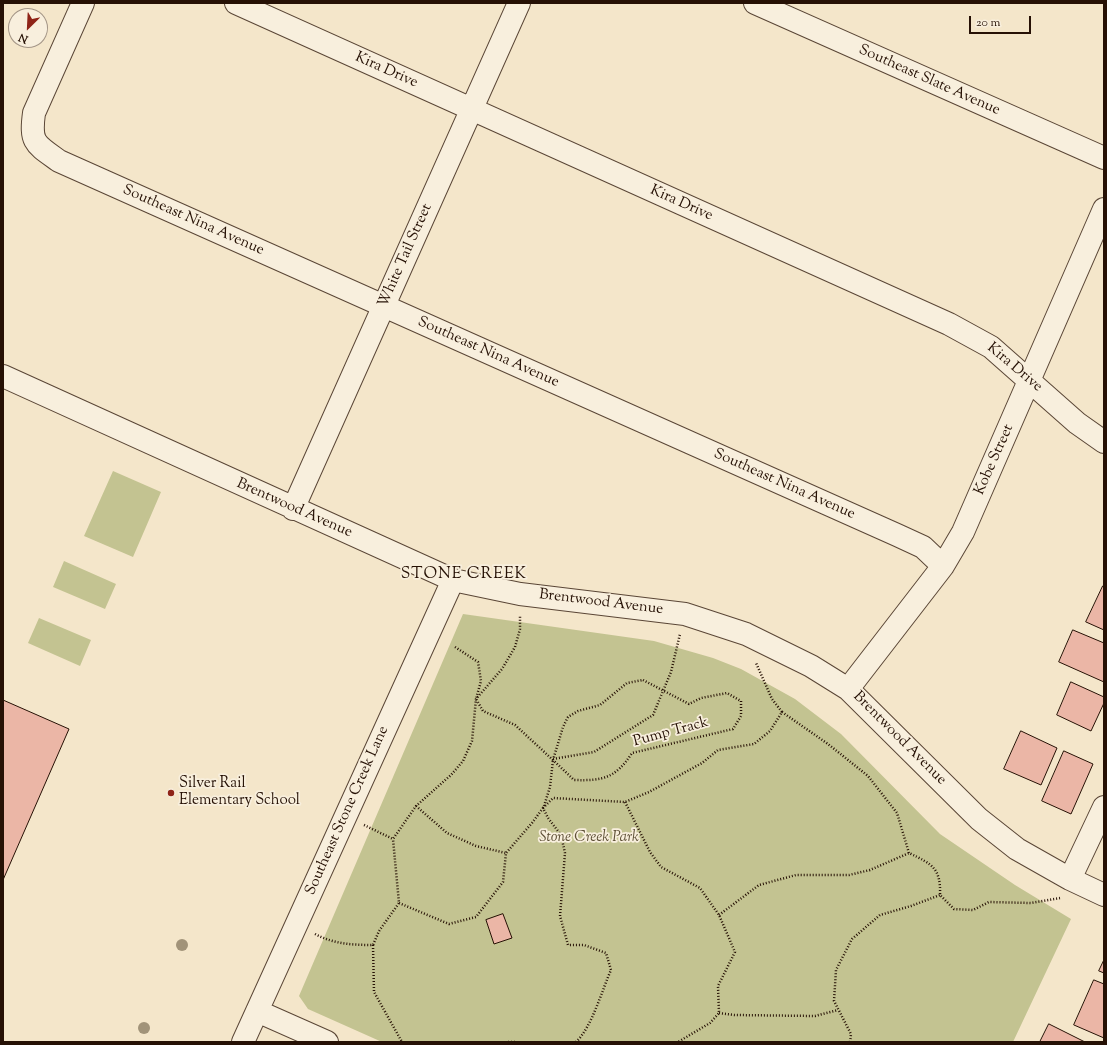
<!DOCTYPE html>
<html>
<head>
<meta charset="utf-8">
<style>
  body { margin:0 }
  #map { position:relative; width:1107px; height:1045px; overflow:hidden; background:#f4e6ca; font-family:"Sorts Mill Goudy",serif }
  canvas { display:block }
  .frame { position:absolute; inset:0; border:4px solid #261105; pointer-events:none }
  .north { position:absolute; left:8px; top:8px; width:40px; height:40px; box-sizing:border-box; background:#f8efdd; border:1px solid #a49687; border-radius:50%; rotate:204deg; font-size:11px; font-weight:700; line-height:16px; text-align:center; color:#261105 }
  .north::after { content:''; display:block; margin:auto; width:14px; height:18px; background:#8f2418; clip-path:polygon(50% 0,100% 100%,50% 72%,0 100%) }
  .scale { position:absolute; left:969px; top:16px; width:62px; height:18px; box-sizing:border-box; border:2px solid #261105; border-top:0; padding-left:5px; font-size:12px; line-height:14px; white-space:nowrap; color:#261105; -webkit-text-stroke:3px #f8efdd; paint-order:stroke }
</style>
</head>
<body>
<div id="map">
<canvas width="1107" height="1045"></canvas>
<div class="frame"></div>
<div class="north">N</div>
<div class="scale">20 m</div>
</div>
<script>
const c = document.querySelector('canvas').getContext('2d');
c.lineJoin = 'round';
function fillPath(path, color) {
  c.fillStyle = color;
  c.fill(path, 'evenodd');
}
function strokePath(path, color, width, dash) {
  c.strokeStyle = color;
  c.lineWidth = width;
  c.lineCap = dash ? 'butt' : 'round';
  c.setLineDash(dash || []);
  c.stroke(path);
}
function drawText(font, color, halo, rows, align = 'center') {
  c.font = font + ' "Sorts Mill Goudy",serif';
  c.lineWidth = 3.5;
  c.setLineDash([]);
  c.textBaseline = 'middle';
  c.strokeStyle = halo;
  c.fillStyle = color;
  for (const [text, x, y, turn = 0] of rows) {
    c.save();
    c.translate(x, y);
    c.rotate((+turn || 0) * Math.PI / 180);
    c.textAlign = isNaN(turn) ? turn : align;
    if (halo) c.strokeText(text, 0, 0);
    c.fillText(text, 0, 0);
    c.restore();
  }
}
fillPath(new Path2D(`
  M113,471l48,21 -28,65 -49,-21z
  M64,561l52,23 -11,25 -52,-22z
  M463,614l191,27 59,17 28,11 54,30 46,35 99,100 75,51 56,34 -58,123h-631l-74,-33 -9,-13z
  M39,618l52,22 -11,26 -52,-23z`), '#c3c391');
const building = new Path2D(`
  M1103,586h1v44l-18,-8z
  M1073,630l31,13v39l-45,-20z
  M1071,682l33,15v6l-13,28 -34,-16z
  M3,700l66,29 -66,151z
  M1021,731l36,17 -16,37 -37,-16z
  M1064,751l29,13 -22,50 -29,-13z
  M503,914l9,24 -18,6 -8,-24z
  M1104,960v13l-5,-2z
  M1094,980l10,4v54l-30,-13z
  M1049,1024l36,18h-45z`);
fillPath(building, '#ebb6a6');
strokePath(building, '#261105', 1);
const minor = new Path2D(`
  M83,3l-49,110c-4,30 1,31 25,48l838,374 26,12 20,19
  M236,3l713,321 42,23 86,76 27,19
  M755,3l349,155
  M3,376l450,204 67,14 165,20 61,20 65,32 37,23 131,130 38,30 53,30 34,16
  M293,509l226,-506
  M848,689l95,-123 20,-34 141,-323
  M1070,879l34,-72
  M257,1011l70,31
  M243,1042l210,-462`);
strokePath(minor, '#5a4636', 24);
strokePath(new Path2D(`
  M455,647l23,15 3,19 -5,18 7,12 32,14 38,35
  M643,680l46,24 12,-6 26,-5 14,8v15l-8,13 -101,24c-16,25 -29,28 -58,27l-21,-20 10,-33 5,-10 10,-6 22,-6 27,-22z
  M782,712l46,32 40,32 29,37 12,40
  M553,759l41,-7 59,-37 18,-43 9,-38
  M625,802l25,50 11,15 39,21 19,27 16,37 -17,34 1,27 -9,10 -32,19
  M416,806l31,27 29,13 30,7
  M544,806l6,-19 3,-27
  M543,808l10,-10 72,4 24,-10 53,-29 16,-13 36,-6 16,-13 12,-19 -10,-13 -16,-36
  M364,825l29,14 23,-33 35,-31 12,-14 9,-20 4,-42 26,-30 13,-22 5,-18v-13
  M399,903l50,21 27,-7 27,-35 3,-29 26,-30 11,-15 5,10 13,17 4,18 -5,63 8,29h16l22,8 5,17c-9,20 -19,57 -35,72
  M719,915l40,-30 37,-10h53l21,-5 39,-17c23,11 32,15 31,42l14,14 19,1 16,-8 42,1 29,-5
  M315,934c19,10 37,11 58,11l6,-14 20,-28 -6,-64
  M373,945l1,47 28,50
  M719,1013l15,2 81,1 23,-6
  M508,1042h7
  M850,1042l1,-8 -17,-33 2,-31 16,-31 28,-24 31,-9 29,-11`), '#261105', 2.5, [1, 2]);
strokePath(minor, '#f8efdd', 22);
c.fillStyle = '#a19379';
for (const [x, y] of [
  [182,945],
  [144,1028]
]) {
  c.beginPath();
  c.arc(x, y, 6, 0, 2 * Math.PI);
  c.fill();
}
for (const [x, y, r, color] of [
  [171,793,4,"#8f2418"]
]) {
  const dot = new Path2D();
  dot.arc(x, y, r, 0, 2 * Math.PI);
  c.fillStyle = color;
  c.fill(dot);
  strokePath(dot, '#f8efdd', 1.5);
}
drawText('15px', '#261105', '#f8efdd', [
  ["Kira Drive",386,71,24],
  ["Southeast Slate Avenue",929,81,24],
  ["Kira Drive",681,204,24],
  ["Southeast Nina Avenue",193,221,24],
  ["White Tail Street",406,256,-66],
  ["Southeast Nina Avenue",488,353,24],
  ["Kira Drive",1014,368,40],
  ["Kobe Street",995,460,-66],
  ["Southeast Nina Avenue",784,485,24],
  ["Brentwood Avenue",294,509,24],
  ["Brentwood Avenue",601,603,7],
  ["Pump Track",671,733,-15],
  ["Brentwood Avenue",899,739,45],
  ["Southeast Stone Creek Lane",348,811,-66]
]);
drawText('15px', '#261105', '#f8efdd', [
  ["Silver Rail",179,784],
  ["Elementary School",179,801]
], 'left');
drawText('italic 15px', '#5d4f36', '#f8efdd', [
  ["Stone Creek Park",589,838]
]);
c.letterSpacing = '1px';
drawText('16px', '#261105', '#f8efdd', [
  ["STONE CREEK",464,575]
]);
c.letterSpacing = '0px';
</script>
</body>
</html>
